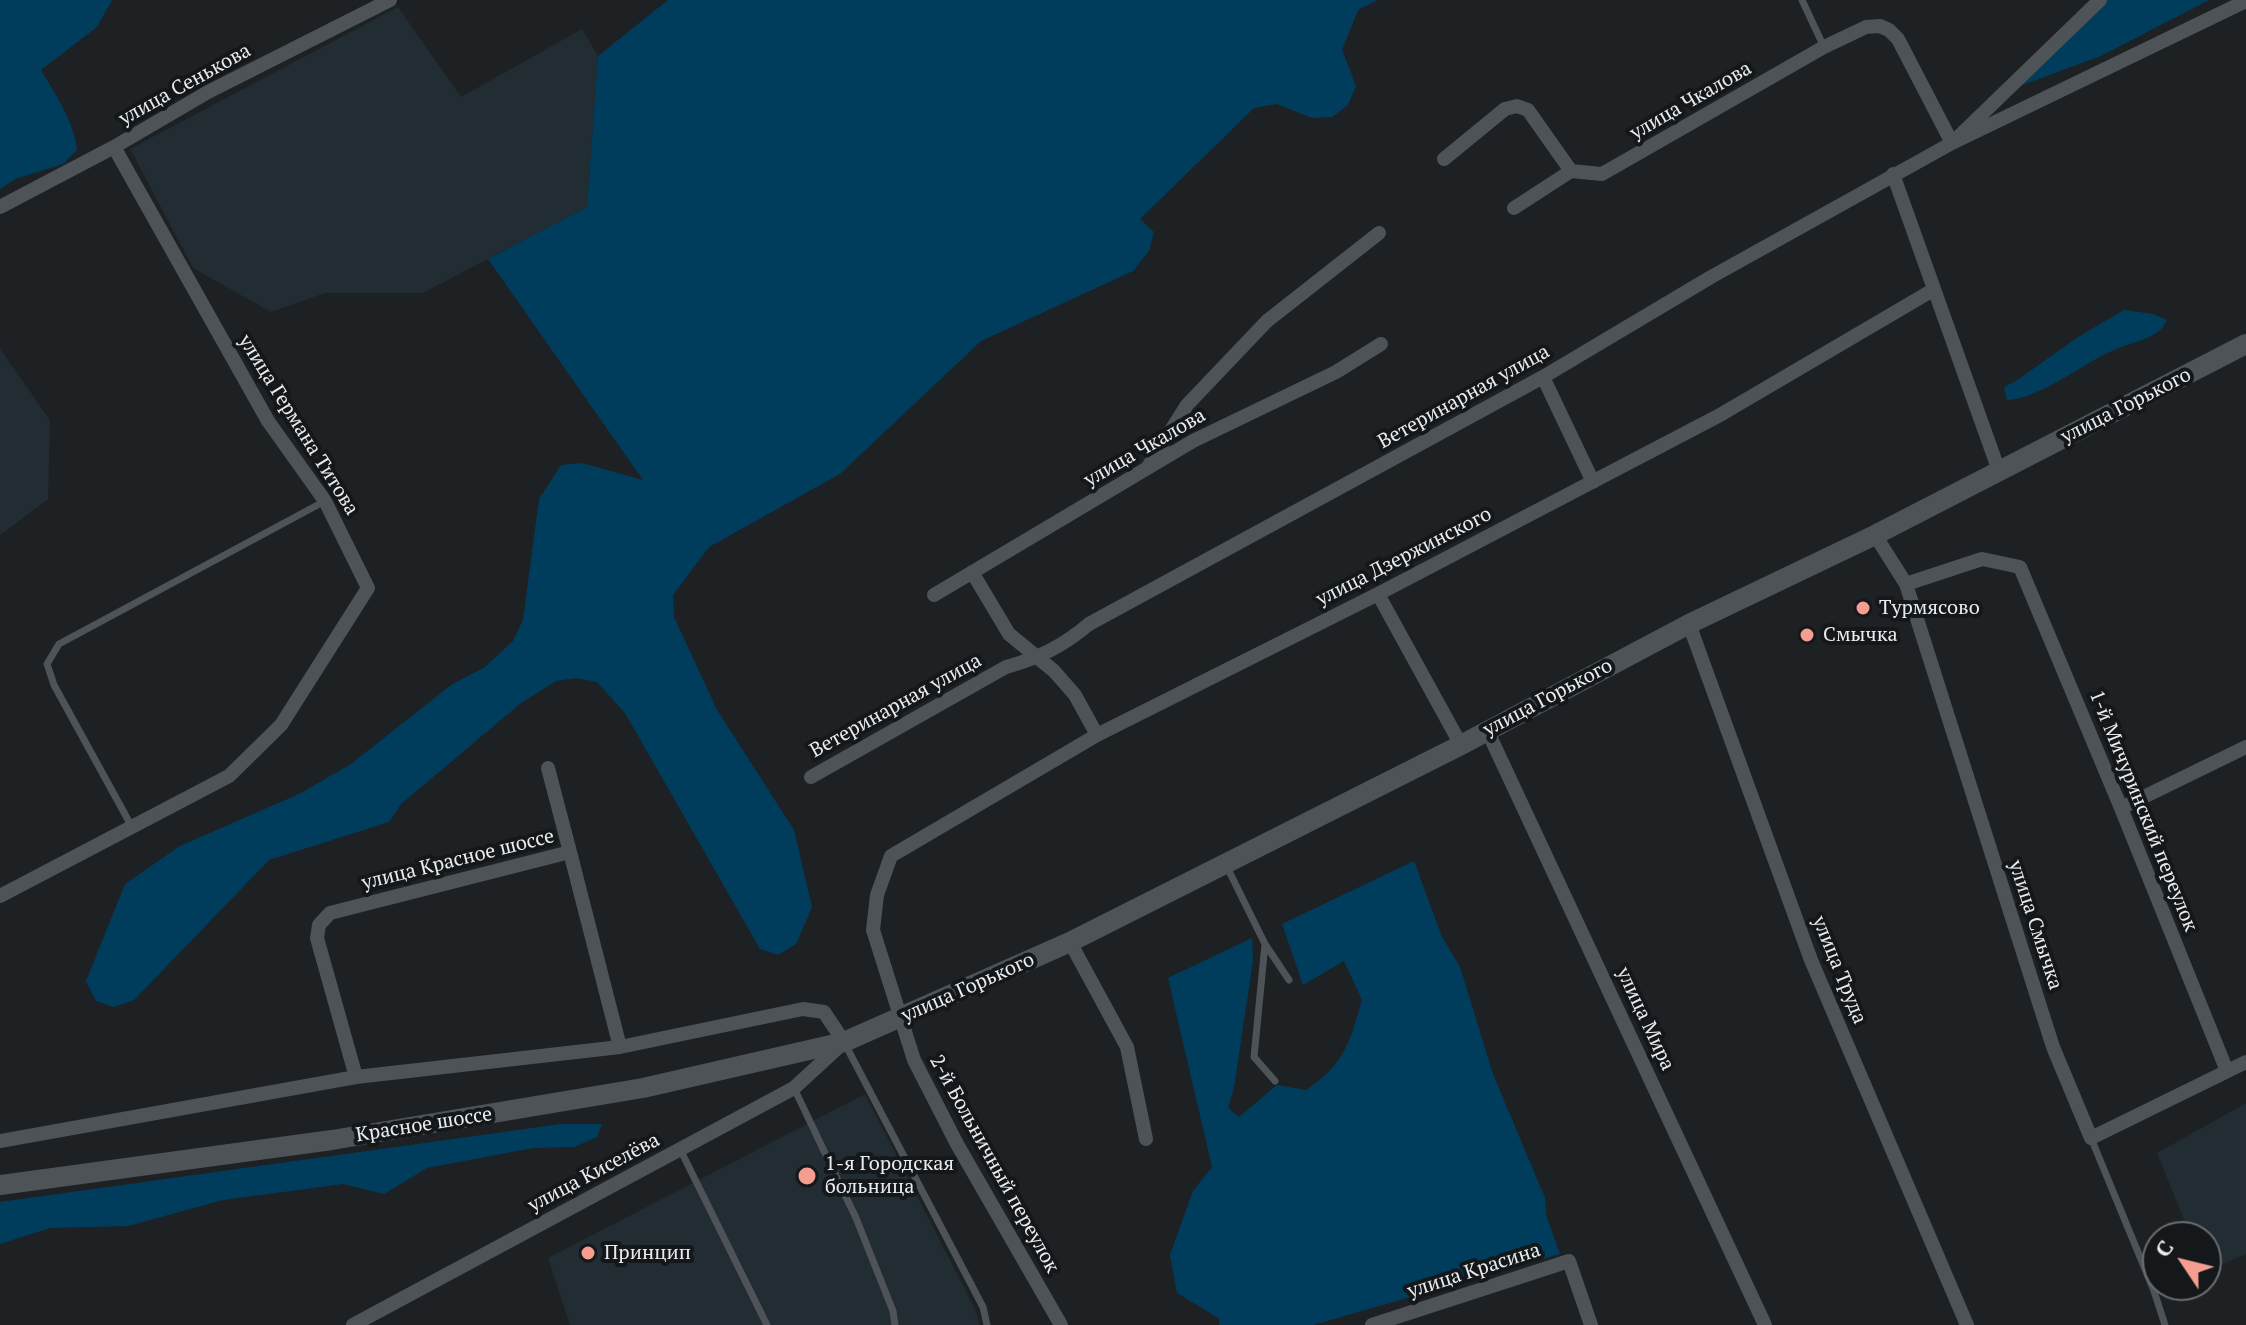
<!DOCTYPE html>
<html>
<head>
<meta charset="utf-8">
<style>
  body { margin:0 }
  #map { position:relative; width:2246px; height:1325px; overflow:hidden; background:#1d2124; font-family:"PT Serif",serif }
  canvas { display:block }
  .north { position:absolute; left:2142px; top:1221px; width:80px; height:80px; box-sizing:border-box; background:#14181b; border:2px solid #6a6d70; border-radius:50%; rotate:305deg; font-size:22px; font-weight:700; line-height:32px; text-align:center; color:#eaedef }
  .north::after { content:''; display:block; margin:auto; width:28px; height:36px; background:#f59d90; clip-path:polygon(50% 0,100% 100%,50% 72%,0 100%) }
</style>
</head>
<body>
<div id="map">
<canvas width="2246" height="1325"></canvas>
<div class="north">С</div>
</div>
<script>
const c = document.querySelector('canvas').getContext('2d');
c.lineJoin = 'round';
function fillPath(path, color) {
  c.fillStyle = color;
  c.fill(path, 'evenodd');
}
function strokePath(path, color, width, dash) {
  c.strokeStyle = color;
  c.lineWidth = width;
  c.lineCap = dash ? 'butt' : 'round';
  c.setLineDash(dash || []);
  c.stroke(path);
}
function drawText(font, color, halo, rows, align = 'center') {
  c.font = font + ' "PT Serif",serif';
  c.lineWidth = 8;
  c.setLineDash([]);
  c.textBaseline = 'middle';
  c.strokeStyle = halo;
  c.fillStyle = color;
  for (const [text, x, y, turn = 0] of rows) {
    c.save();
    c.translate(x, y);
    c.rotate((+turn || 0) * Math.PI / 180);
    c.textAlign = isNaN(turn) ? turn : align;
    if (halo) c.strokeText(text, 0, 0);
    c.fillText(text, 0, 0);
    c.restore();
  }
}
fillPath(new Path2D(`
  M398,7l63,90 121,-68 16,27 -11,151 -164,86h-98l-54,19 -78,-44 -63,-119z
  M0,349l50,71 -2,79 -48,36z
  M865,1094l110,215 5,16h-410l-22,-67z
  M2246,1103v151l-40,18v-35h-15l-34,-84z`), '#222c33');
fillPath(new Path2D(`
  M0,0h112l-15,27 -56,43c14,24 33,51 36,80l-14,14 -48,15 -15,10z
  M668,0h709l-19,10 -16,40 14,36 -8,19 -16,12 -20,1 -35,-14 -23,4 -114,111 14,13 -5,19 -16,20 -152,70 -141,133 -131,73 -36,48 1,22 43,93 77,120 18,77 -16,37 -18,11 -18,-6 -135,-236 -28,-31 -21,-4 -20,3 -35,22 -120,101 -12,18 -120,38 -135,140 -20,7 -18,-6 -10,-20 39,-97 55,-38 119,-52 52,-30 100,-79 34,-18 28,-26 10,-21 16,-121 22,-34 21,-2 61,17 -155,-221 99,-52 11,-151z
  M2103,0h106l-108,56 -95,35z
  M2124,310l29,4 14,6c-2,3 -4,8 -7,10 -12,11 -32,13 -46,20 -31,13 -74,49 -107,50l-3,-13 12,-6 62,-44z
  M1414,861l28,76 18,30 33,107 52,124 1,17 14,39 -247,71h-94l1,-6 -43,-26 -7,-38 23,-64 19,-24 -44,-189 84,-40 1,23 -19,127 -6,20 11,9 38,-32 29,5c38,-25 44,-48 56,-90l-18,-39 -41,24 -21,-61z
  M561,1124h41l-5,13 -23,10 -41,1 -106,20 -43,26 -41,-10 -120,16 -95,26 -78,2 -50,16v-42z`), '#003d5d');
strokePath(new Path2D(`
  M1802,0l22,47
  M132,827l-78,-142 -7,-21 12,-20 266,-143
  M1227,867l38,77
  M845,1044l138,263 4,18
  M1275,1081l-21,-24 11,-113 24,36
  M794,1088l62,130 37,93 2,14
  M2091,1138l63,153 11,34
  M680,1149l87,176`), '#4e5357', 7);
strokePath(new Path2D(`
  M1444,159l61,-50 12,-3 11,4 43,61
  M1893,174l106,297
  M0,207l114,-60 94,-55 182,-92
  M1514,208l57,-37 31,3 222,-127 42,-20 14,-1 9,4 9,9 54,104 294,-142
  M1543,377l50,105
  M1148,467l39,-62 80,-84 112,-88
  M1875,535l31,49 147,463 38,91 155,-76
  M972,572l37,62 45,37 21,24 22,40
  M1906,584l76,-25 38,8 101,241 106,263
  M1378,594l83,151
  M934,595l259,-154 143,-69 45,-28
  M1689,624l122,336 156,365
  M1487,730l278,595
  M548,768l22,84
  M811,777l195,-110c33,-9 57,-21 83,-43l454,-247 168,-100 241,-134 148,-143
  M2121,808l125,-61
  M0,896l229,-120 52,-51 87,-137 -43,-87 -57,-80 -154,-274
  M1070,942l57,105 19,92
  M356,1077l-39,-139 2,-13 11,-12 240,-61 50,195
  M0,1141l356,-64 264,-30 183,-38 21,3 20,30 -50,46 -441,237
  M1061,1325l-104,-181 -43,-84 -41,-130 4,-35 14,-39 206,-121 281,-141 342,-179 213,-125
  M1372,1325l197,-64 22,64`), '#4e5357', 14);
strokePath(new Path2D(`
  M0,1185l332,-45 311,-52 201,-46 226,-100 391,-197 228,-121 186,-89 371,-191`), '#4e5357', 20);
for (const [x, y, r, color] of [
  [1863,608,8,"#f59d90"],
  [1807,635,8,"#f59d90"],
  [807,1176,10,"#f59d90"],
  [588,1253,8,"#f59d90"]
]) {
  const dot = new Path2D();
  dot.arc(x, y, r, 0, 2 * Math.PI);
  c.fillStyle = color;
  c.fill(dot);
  strokePath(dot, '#14181b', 3);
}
drawText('20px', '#eaedef', '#14181b', [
  ["улица Сенькова",185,85,-29],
  ["улица Чкалова",1691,101,-30],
  ["Ветеринарная улица",1464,397,-29],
  ["улица Горького",2126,406,-27],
  ["улица Германа Титова",298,425,58],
  ["улица Чкалова",1145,448,-30],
  ["улица Дзержинского",1404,557,-27],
  ["улица Горького",1548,698,-28],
  ["Ветеринарная улица",896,706,-29],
  ["1-й Мичуринский переулок",2143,811,68],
  ["улица Красное шоссе",458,860,-14],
  ["улица Смычка",2035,925,72],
  ["улица Труда",1839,970,68],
  ["улица Горького",968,988,-24],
  ["улица Мира",1645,1019,65],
  ["Красное шоссе",424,1125,-9],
  ["2-й Больничный переулок",994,1164,61],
  ["улица Киселёва",594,1173,-28],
  ["улица Красина",1474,1271,-18]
]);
drawText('20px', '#eaedef', '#14181b', [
  ["Турмясово",1879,608],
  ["Смычка",1823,635],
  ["1-я Городская",825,1164],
  ["больница",825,1187],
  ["Принцип",604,1253]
], 'left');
</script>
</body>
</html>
